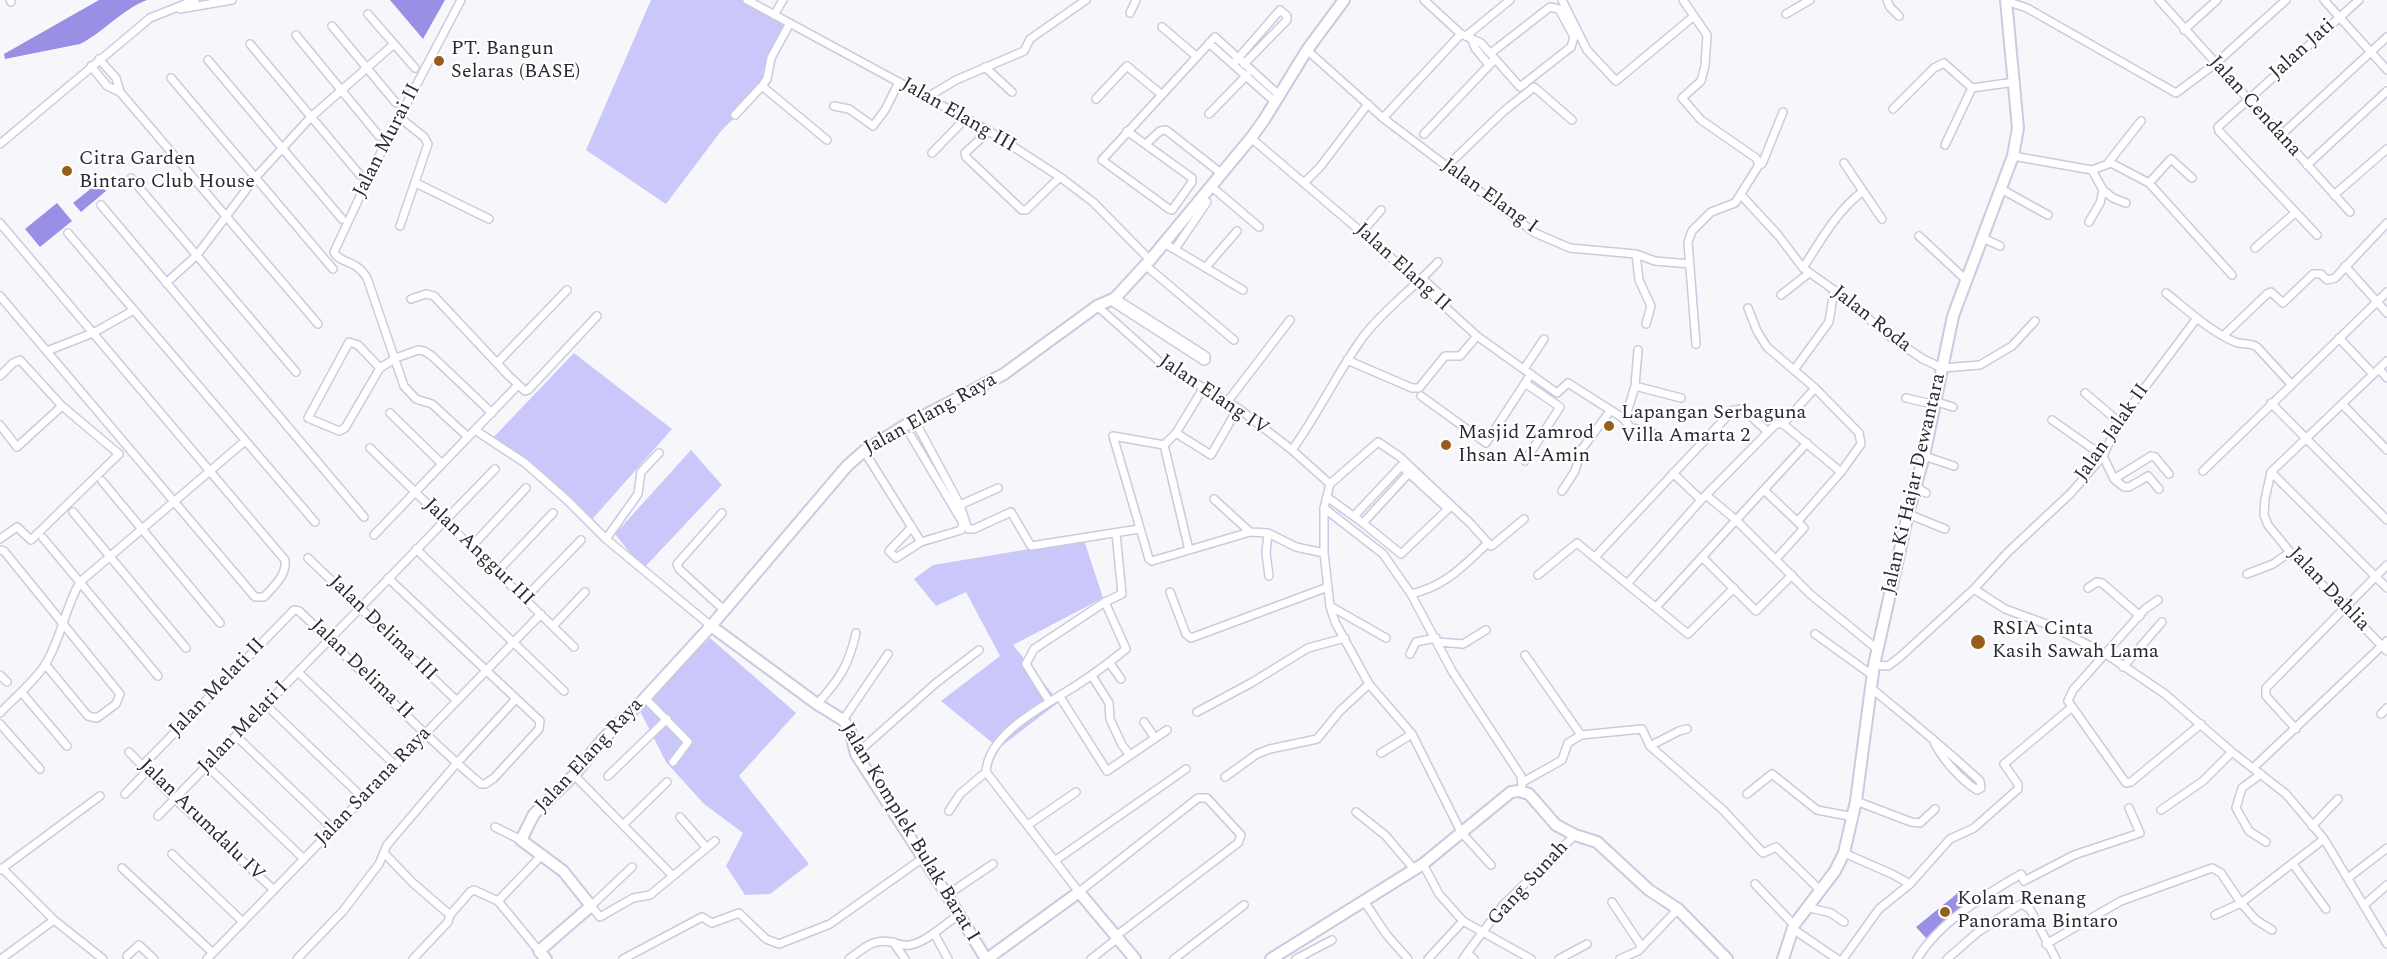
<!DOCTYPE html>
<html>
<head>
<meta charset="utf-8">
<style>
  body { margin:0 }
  canvas { display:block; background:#f7f7fb }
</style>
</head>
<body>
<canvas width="2387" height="959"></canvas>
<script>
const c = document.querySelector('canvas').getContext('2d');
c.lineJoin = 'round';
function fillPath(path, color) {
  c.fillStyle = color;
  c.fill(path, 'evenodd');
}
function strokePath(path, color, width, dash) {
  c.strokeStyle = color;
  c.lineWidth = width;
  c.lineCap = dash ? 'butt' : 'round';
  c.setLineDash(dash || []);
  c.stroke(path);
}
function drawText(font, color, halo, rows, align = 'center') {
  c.font = font + ' Spectral,serif';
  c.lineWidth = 4.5;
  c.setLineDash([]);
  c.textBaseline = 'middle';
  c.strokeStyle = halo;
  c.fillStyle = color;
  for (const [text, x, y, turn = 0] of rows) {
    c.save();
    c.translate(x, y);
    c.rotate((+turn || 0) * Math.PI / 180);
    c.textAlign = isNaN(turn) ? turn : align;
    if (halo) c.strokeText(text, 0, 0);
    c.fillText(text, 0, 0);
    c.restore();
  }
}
fillPath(new Path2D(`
  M651,0h96l40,24 -12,28 -4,29 -50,50 -55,73 -80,-54z
  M574,353l98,76 -84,95 -60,-53 -39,-29z
  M691,450l31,35 -79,84 -28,-35z
  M1084,540l19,58 -90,47 46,57 -60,46 -58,-47 59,-45 -34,-64 -30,14 -22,-27 19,-14z
  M710,638l86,75 -57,63 70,88 -39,30 -25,1 -19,-29 17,-33 -39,-29 -38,-42 -29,-57z`), '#cac7fa');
fillPath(new Path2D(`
  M99,0h48c-26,10 -43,32 -67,44l-75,15 -1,-5z
  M390,0h55l-22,39z
  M99,182l7,9 -25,21 -8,-9z
  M57,203l15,18 -32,26 -15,-18z
  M1959,892l9,11 -42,35 -10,-11z`), '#9990e5');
const street = new Path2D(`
  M10,0l1,2
  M461,0l-85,162 -42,90c6,12 22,7 33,26l37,108 12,13 16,5 36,33
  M747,0l242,131 71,46 33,25 57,58
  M1424,0l37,34 20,9 39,44 51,-40 3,-10 -15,-28 -9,-2 -59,46
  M1562,0l25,50 29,31 78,-65
  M1683,0l24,35 -2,31 -4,15 -19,17 19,22 55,38 3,7 -24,38 -24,9 -19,19 -4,11 8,102
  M1887,0l3,7 9,9
  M2159,0l191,212
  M2324,0l63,70
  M2006,1l21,7 149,85 39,-29 71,-64
  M180,9l52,-9
  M1130,13l6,-13
  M368,14l47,54
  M1786,14l24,-14
  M774,15l9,-15
  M790,23l-19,35 -4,21 -5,7 65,54
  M332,26l64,77
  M1162,27l34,29
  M2184,30l33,-30
  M296,35l83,101
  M1466,36l44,-36
  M1472,40l3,8 14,17
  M1209,43l66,59
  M250,44l110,131
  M1307,50l76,68 152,115 35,15 66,6 19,7 35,3
  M99,59l17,19 4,14 198,232
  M208,60l134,159
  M1233,64l47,-54 7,6v4l-43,44
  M91,66l16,20 13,6
  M985,67l27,25
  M171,78l162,191
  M1972,88l43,-6
  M926,98l30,-18 68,-29 6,-12 56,-39
  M1096,99l31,-33 35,29
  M834,106l15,3 24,17 12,-16 14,-28
  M1893,109l41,-41 10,-5 28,25
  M1209,114l38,-39
  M735,115l27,-29
  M399,117l25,20 4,7 -28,82
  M1383,118l78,-84
  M989,131l-24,22 1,4 56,53h4l34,-33
  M1127,131l65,47v4l-20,28 -3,-1 -67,-49 113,-123 64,58
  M1424,134l71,-75
  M2280,136l107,-99
  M1251,138l135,115 91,83 80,57 11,-10 55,35 7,9 27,8
  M0,144l150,-126 45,-18
  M1146,144l14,-13 6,-1 56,44
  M1945,145l27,-57
  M932,153l34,-35
  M2013,156l79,14 19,-7 38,20 83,92
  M1844,163l38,56
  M2108,163l33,-42
  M1759,165l3,-1 21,-52
  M2307,165l80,-74
  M1446,167l58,-56 30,-24 38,33
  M131,178l165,194
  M416,183l73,36
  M1304,183l16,-16 48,-63
  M2149,183l22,-24 21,19
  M1212,187l47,40
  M2001,189l47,26
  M2103,190l10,8 13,5
  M1741,195l37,40 25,33 31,22 59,49 30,20 19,9 38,-3 32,-19 23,-25
  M2334,195l53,-46
  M101,205l263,312
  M2089,222l11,-19 3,-13 -11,-20
  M0,223l285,337c2,15 -11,26 -21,37h-9l-255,-301
  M1362,232l19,-22
  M68,233l247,289
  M2317,235l-98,-104 -1,-4 141,-127
  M1919,236l46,43
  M1983,238l17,8
  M1164,243l79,47
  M2255,248l40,-35
  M1175,249l32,-47
  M1636,254l3,26 12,26 -5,18
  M1145,265l89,75
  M2345,266l42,47
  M1206,267l31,-36
  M1803,268c18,-28 33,-56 60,-77
  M1423,279l22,20
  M166,283l31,-28 58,-77 56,-61 83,-73
  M2166,293c20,16 45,39 69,49 8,3 15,0 22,5l34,37
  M1781,295l28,-22
  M411,299l15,-5 8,2 74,79 17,16 3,-1 69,-74
  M1111,301l93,60 2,-1v-4l-91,-58
  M1097,306l63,56 78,46 54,42 38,34
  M1748,308l9,23 10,16 48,41
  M2224,335l43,-41 4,-2 12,11 30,-29h8l6,6 8,-2 52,-55
  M2339,338l34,36
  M47,351l46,-18 41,-23
  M1347,360l65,28h7l26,-32h15l17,-20
  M2387,361l-116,111 -6,27 -1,16 4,10 22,27 97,99
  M497,363l70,-73
  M380,368l-22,-23 -9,-3 -41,76 31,13 6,-3 35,-60 16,-10 22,-8 6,1 8,5 60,57
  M1524,369l20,-30
  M2379,369l8,9
  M1794,370l35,-48 5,-32
  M0,376l13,-13 7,-3 42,46
  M1635,386l46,12
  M2085,393l34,29
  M1421,396l65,47 45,-69
  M1906,398l30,7
  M1228,401l62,-81
  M1937,402l16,5
  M2271,403l116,117
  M2342,404l45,46
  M390,413l52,51
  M1623,418l3,-2 9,-30 3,-36
  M2052,420l51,36 11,23 10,8h5l19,-11 11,13
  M915,421l45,84 8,24h6l37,-17 20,34 108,-17
  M1783,424l32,-36 44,45 2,11 -20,28 -43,49
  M0,425l17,22 45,-41 57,48 -88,86 -14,-13 -17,12
  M475,430l50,33 42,37 39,39 105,87
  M1176,433l35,22 27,-47
  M1164,445l-51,-9 36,123 3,2 98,-29
  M1164,445l25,105
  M1164,445l12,-12 28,-46
  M370,448l204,199
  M1292,450c26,-36 45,-77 71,-113 20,-27 52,-50 75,-75
  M864,451l57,91 40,-12 2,-7 -52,-87
  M1924,456l30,10
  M1525,461l35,-54 -35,-24
  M2203,471l184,-179
  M2271,472l116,116
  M1673,473l28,27
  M2114,479l37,-23 4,1 14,17
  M102,481l118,142
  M1330,484l-6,24v45l6,53 5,16 34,62 43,50 49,98 30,33
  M1330,484l48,-42 21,14 72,68 17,19
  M1915,486l11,7
  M1764,490l40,38 -28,31
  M1562,491l13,-20 7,-22 28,-38
  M1706,495l30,25 74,74 67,55
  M1327,497l36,26 38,31 47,-45 -47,-43 -47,50
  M1214,499l36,33 18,1 28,14 28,6
  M960,505l38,-17
  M1324,508l59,46 28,40 41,77 69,105 1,10
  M73,512l113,136
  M722,513l-45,51 2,5 45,41
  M1908,514l37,15
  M1363,523l45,-49
  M912,527l-23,24 7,7 25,-16
  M1268,533l-2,20 3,23
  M374,535l144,-150
  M43,538l115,138
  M606,539l32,-45 3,-22 18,-19
  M471,547l55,-59
  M416,549l148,142
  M0,550l4,1 116,143 -4,10 -19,14 -9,-2 -43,-52
  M1595,557l138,-147 10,-1 24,22
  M1702,557l54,54 36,-36
  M308,558l149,143
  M497,572l56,-59
  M2247,574l26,-10 17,-12
  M1538,575l39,-32 111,91 46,-46
  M1628,583l73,-83 75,-76h7l58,48
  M2088,588l9,-6 5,1 38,33
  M1974,589l34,-37 63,-59 32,-37 16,-34 78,-104
  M1170,592l16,42 5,4 137,-51
  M1411,594c35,-8 52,-28 77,-51l3,3 3,-2 30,-25
  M525,598l56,-58
  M2158,600l-13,9 -72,81 -5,11 58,82 5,-1 70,-58
  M1330,606l56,32
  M1657,606l150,-163
  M553,626l32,-34
  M1815,634l57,41
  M1438,642l25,2 23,-14
  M1410,654l6,-12 20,-4
  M1525,655l56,80
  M1109,662l12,17
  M1874,665l14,1 12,-9 74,-68 31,20 44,16 57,29 59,40 67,58 54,42 38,45 63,105
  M2123,667l39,-45
  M298,672l97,93
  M0,675l7,7
  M1092,676l17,27 1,16 12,26 8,10
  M1870,687c37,31 75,61 110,94l1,7 -4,2c-15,-9 -39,-35 -44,-51
  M22,693l45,53
  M1060,697l47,74 60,-41
  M645,698l43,44 -15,20
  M1049,701l-23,-37 8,-15 71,-47 17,-8 -6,-61
  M817,704c22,-24 32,-39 39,-71
  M266,705l97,93
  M1197,712l54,-29 57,-35 37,-10
  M0,713c15,-16 32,-29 45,-48 16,-26 20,-57 35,-83l165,-141
  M2381,714l6,-6
  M843,720l45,-66
  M1144,722l11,16
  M0,724l40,45
  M2296,729l-30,-33v-8l121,-123
  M236,736l97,93
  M1650,746l29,-15 8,-2
  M129,752l46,47 99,91
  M1381,753l31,-19
  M856,754l80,-71 43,-33
  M142,766l152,-156 5,1c61,57 118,119 182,173h4l9,-6 45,-49 1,-8 -152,-143
  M207,766l97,93
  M2253,768l134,-127
  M986,772l93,120 119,-94h9l34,37 -3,8 -122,93
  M2261,774l-19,14 -6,20 13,23 17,11
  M574,775l99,101 42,-35
  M608,776l59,-57
  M1225,777l32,-23 13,-5 47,-10 23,-28 29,-27
  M1523,782l39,-22 6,-17 13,-8 61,-6 8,17 73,64 40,43 13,-6 44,43
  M125,794l22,-23
  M1747,794l25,-20 45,36 37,7
  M1856,801l55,21 9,1 15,-14
  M2161,810l42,-29 29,-29
  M949,811l11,-17 26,-22c2,-40 62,-68 91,-87 17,-11 33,-23 49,-36l-21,-47
  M1356,812l29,23 29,34
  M158,816l337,-347
  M680,817l26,30
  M624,824l43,-42
  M1028,825l48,-33
  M2312,826l26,-27
  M495,827l26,13
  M1844,853l48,21 18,10
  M172,854l71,68
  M385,854l28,29 37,32
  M1056,860l130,-91
  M1423,864l16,30 24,27 68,38
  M2293,864l33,45
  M632,867l-41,39 9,11 33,-19 17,-3 23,-19
  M2,868l52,52 49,39
  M122,868l91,85
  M0,870l100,-74
  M2348,878l39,-30
  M1755,884l39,41
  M947,895l46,-31
  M498,901l45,-47
  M1364,901l22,33 22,25
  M1612,902l30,45
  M2364,905l23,-20
  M1806,907l25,6 13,9
  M2215,915l26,-12 15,17 16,10
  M1793,929l44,30
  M934,933l14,26
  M893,942l12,17
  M2046,944l75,-43 91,-33 9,5 20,30 83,-64
  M1467,953l36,-48 72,-70
  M127,956l12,-11 15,14
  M1,959l53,-39
  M207,959l334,-345
  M297,959l46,-48 36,-47 8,-19 69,-81 59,-64
  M413,959l35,-37 2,-7 20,-23 4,-2 24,11 41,50
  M623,959l79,-42 10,6 27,-10 27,26 13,5 51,-20 93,-66
  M849,959c14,-10 24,-21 42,-17 7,2 12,4 19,3 17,-3 34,-21 49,-30
  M1091,959l27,-21
  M1174,959l70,-54
  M1296,959l36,-19
  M1428,959l35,-38
  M1463,959l4,-6 7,6
  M1559,959l28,-15
  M1620,959l18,-8 40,-42
  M1843,959l36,-50 31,-25 40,-45 24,-11 44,-39v-5l-14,-20 68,-57
  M1917,959c23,-38 67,-63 104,-85l3,7 50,-26 66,-22 -11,-25
  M1947,959l31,-27 43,-28 9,5 26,50`);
const secondary = new Path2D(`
  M711,626l106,78 26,16 7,10 6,24 91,141 39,64
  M546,959l-7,-8 52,-45 -28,-35 -42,-31 13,-26 40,-39 29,-36 42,-41 66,-72 136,-160 17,-15 40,-25 100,-52 93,-68 18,-8 35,-38 101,-122 13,-18 43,-70 37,-50
  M987,959l92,-67 56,67
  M1271,959l152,-95 88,-72 8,-1 10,3 27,31 19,10 22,7 52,48 29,19 49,50
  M1783,959l11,-34 41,-54 9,-18 12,-52 18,-136 34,-151 16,-58 29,-140 60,-160 5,-28 -12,-128`);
strokePath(street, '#cbcae0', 10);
strokePath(secondary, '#cbcae0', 14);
strokePath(street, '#fff', 7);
strokePath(secondary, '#fff', 10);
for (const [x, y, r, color] of [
  [439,61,6,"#975e1b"],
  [67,171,6,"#975e1b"],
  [1609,426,6,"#975e1b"],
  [1446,445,6,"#975e1b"],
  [1978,642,8,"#975e1b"],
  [1945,912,6,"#975e1b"]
]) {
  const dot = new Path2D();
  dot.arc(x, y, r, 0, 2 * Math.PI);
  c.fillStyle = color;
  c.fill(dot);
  strokePath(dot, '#fff', 2);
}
drawText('20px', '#2a2a32', '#fff', [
  ["PT. Bangun",451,50],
  ["Selaras (BASE)",451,73],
  ["Citra Garden",79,160],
  ["Bintaro Club House",79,183],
  ["Lapangan Serbaguna",1621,414],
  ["Villa Amarta 2",1621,437],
  ["Masjid Zamrod",1458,434],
  ["Ihsan Al-Amin",1458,457],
  ["RSIA Cinta",1992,630],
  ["Kasih Sawah Lama",1992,653],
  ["Kolam Renang",1957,900],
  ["Panorama Bintaro",1957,923]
], 'left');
drawText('20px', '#2a2a32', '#fff', [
  ["Jalan Jati",2303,50,-42],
  ["Jalan Cendana",2254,107,48],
  ["Jalan Elang III",958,116,30],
  ["Jalan Murai II",388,141,-63],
  ["Jalan Elang I",1489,197,36],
  ["Jalan Elang II",1402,268,42],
  ["Jalan Roda",1871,320,38],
  ["Jalan Elang IV",1213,396,34],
  ["Jalan Elang Raya",931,415,-29],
  ["Jalan Jalak II",2113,433,-55],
  ["Jalan Ki Hajar Dewantara",1915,484,-77],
  ["Jalan Anggur III",478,553,44],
  ["Jalan Dahlia",2328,590,46],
  ["Jalan Delima III",382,629,44],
  ["Jalan Delima II",361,670,44],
  ["Jalan Melati II",218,688,-46],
  ["Jalan Melati I",244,728,-46],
  ["Jalan Elang Raya",590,756,-47],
  ["Jalan Sarana Raya",374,787,-46],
  ["Jalan Arumdalu IV",201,821,44],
  ["Jalan Komplek Bulak Barat I",909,833,59],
  ["Gang Sunah",1529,884,-47]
]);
</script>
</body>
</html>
